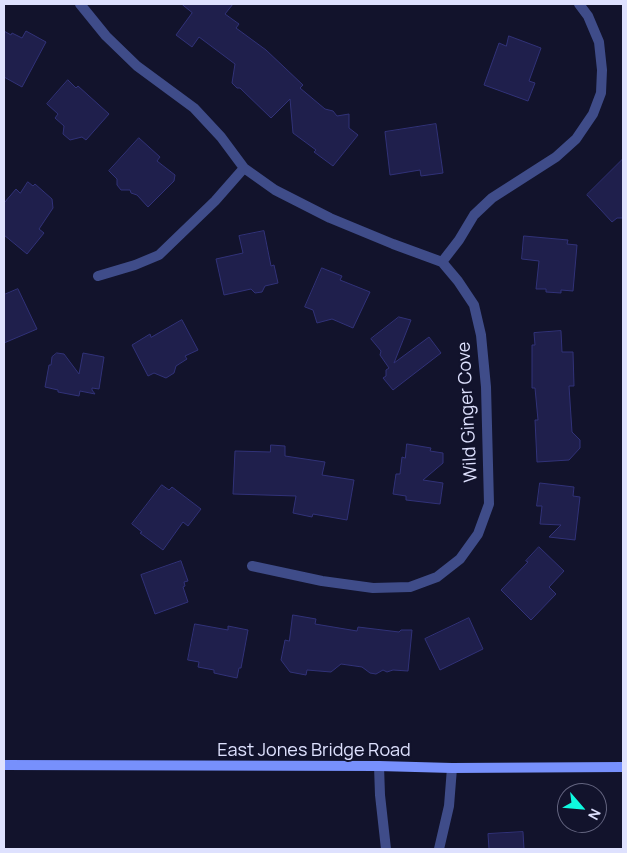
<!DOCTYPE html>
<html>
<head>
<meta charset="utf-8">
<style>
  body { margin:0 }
  #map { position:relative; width:627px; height:853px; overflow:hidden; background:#12132c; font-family:Manrope,sans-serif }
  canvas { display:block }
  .frame { position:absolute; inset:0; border:5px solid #dee1fe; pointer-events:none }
  .north { position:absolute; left:557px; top:783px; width:50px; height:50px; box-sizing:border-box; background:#12132c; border:1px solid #646580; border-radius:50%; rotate:117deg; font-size:14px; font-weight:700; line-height:20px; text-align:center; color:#dee1fe }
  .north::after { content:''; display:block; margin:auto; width:18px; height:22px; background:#0ff9df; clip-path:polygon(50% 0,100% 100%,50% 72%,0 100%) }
</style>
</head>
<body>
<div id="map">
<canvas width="627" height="853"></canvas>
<div class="frame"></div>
<div class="north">N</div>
</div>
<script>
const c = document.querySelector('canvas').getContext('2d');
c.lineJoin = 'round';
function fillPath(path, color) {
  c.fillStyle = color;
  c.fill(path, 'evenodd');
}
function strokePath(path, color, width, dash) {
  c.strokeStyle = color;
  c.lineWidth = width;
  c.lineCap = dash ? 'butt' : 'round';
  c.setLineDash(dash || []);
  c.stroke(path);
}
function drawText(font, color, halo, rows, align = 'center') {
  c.font = font + ' Manrope,sans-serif';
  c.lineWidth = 4;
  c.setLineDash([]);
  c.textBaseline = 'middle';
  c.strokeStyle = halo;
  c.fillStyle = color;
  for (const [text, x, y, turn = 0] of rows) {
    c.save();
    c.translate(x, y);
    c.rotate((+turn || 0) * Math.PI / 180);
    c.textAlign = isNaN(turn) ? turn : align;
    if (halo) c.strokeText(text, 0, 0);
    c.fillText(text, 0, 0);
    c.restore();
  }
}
const building = new Path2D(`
  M182,4h51l-8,10 14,10 -3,4 30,22 37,35 -3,3 25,21 8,2 4,5 12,-2v14l9,7 -25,31 -19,-14 2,-2 -23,-17 -3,-34 -19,19 -31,-30h-3l-5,-5 3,-19 -36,-27 -7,10 -16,-12 16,-22z
  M4,31l7,4 1,-2 10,5 4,-7 20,11 -24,45 -18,-10z
  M509,36l32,12 -12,33 6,2 -7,18 -44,-16 15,-42 7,3z
  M68,80l8,8 2,-2 31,28 -23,26 -4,-3 -12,3 -7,-6 1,-8 -9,-8 3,-4 -11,-10z
  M436,124l7,49 -22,3 -1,-6 -30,5 -5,-43z
  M139,138l21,19 -3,4 18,14 -1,6 -26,26 -11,-12 -6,-2 -1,-3h-9l-4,-5v-6l-8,-8z
  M623,159v59h-6l-5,4 -25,-27z
  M28,182l5,4 2,-2 17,15 1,9 -14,21 5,4 -17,21 -23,-19v-32l12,-14 4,4z
  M264,231l7,35 3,-1 4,18 -13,3 -3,6 -7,1 -4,-4 -27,6 -8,-36 27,-6 -4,-17z
  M524,236l44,4 -1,4 10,1 -4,46 -12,-1v3l-15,-1v-3h-10l3,-28 -17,-2z
  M322,268l20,8 -2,4 30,12 -17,36 -21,-9 -15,4 -4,-13 -8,-3z
  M18,289l19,40 -33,14v-48z
  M399,317l12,3 -17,43 35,-26 12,16 -48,37 -10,-12 3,-2v-6l3,-2 -9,-13 1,-4 -10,-12z
  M182,320l16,30 -13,6 2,3 -11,7 -2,7 -8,5 -12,-5 -6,3 -16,-31 18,-11 1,3z
  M561,331l1,21h11l1,34h-5l3,46 8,8v8l-11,12 -32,2 -2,-42h3l-3,-32h-3v-43h3l-1,-12z
  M57,353l7,1 15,20 4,-21 21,4 -5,32 -7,-1v2l3,4 -15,-3 -1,5 -21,-4v-2l-13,-3 4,-22h2l1,-8z
  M407,444l24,4 -1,3 13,2v10l-20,17 20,3 -3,21 -34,-4v-4l-13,-2 3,-20h4l2,-17 3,1z
  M271,445l14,1v10l40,6 -3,13 32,5 -7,40 -34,-6 -1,3 -19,-4 3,-17 -63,-2 2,-43 35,1z
  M540,483l34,4 -1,9 7,1 -5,43 -26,-3 12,-12 -21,-1 2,-18h-5z
  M162,485l7,5 3,-3 29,22 -13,17 -5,-4 -20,28 -23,-17 2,-1 -10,-8z
  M539,547l25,24 -15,16 7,7 -25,26 -30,-30 27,-28 -2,-1z
  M181,561l7,20 -4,1 1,4 -2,1 5,15 -33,12 -14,-39z
  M293,615l23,4 -1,5 42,7 1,-4 41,5 2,-2h11l-4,41 -15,-1 -6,2 -4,-2 -7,4 -6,-1 -8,-6 -21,-3 -10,8 -24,-2 -1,5 -16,-3 -9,-12 4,-20 4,1z
  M469,618l14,31 -43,21 -15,-31z
  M195,624l33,6v-4l20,4 -7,38h-2l-2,10 -23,-5v-3l-16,-3 1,-5 -11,-2z
  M523,832l1,17h-35l-1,-15z`);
fillPath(building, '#1f1f4c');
strokePath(building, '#313278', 1);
strokePath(new Path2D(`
  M80,4l26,32 31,30 57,42 27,29 23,31 31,22 55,28 63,26 49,18 16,19 16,24 7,30 5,52 3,117 -11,30 -18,25 -23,18 -27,10 -37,1 -51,-7 -70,-15
  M442,262l17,-22 15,-25 18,-17 64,-41 20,-18 17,-25 8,-21 1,-23 -3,-28 -11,-26 -9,-12
  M98,276l37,-11 24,-10 56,-54 29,-33
  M379,766l1,29 6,54
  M439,849l10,-43 3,-38`), '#3f4c89', 10);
strokePath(new Path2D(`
  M4,765l375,1 73,2 171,-1`), '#7790fc', 10);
drawText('18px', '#dee1fe', '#12132c', [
  ["Wild Ginger Cove",468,412,-93],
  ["East Jones Bridge Road",314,751]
]);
</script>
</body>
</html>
